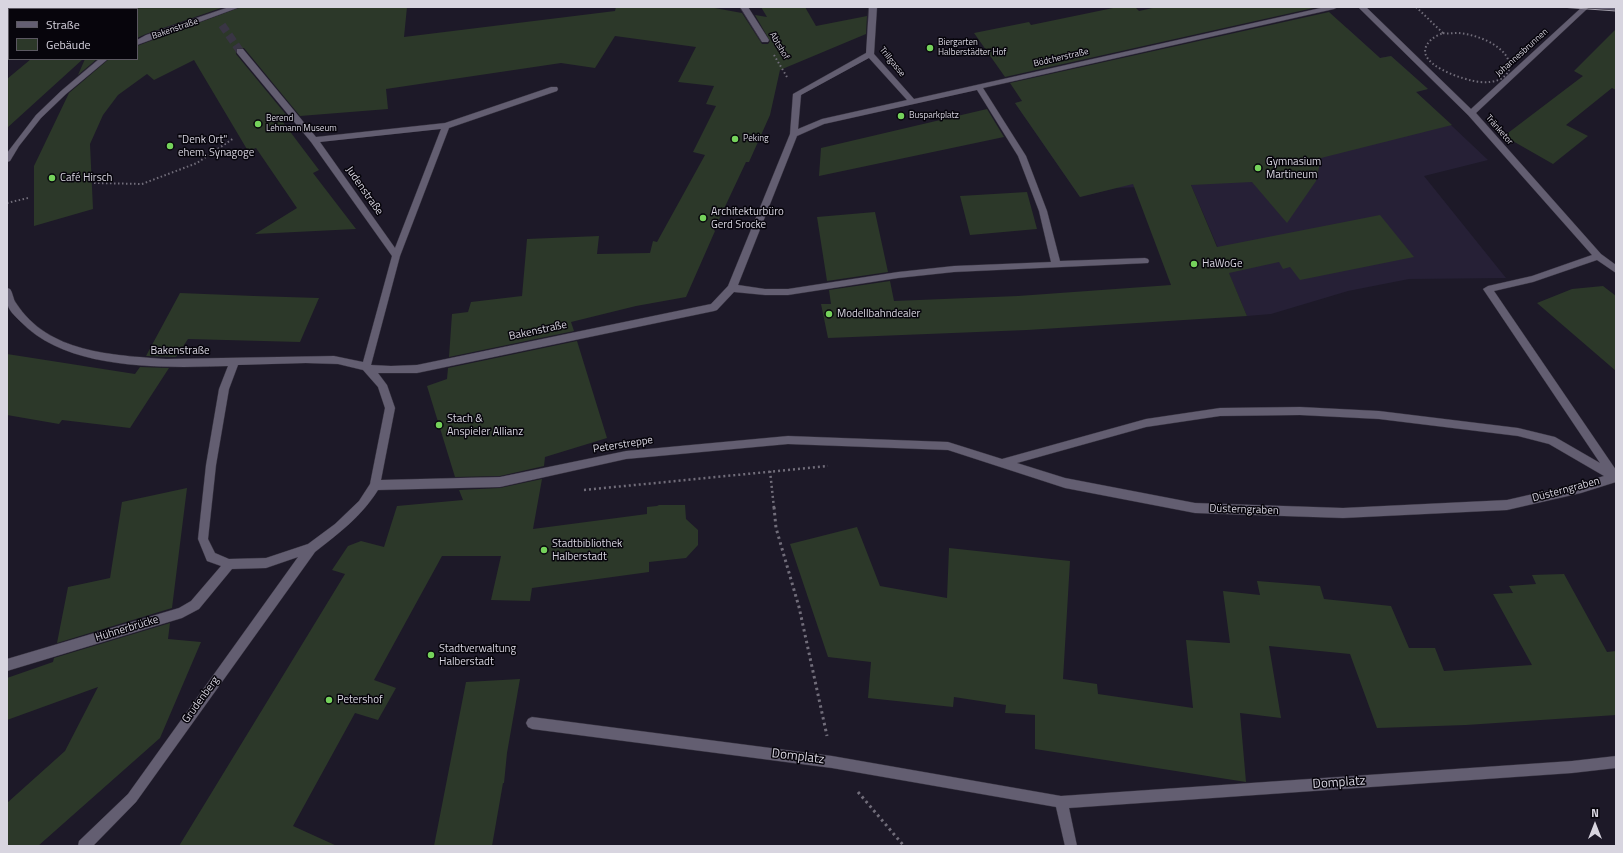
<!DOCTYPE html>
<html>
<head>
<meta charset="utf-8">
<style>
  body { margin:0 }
  #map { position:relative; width:1623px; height:853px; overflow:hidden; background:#1d1928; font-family:"Titillium Web",sans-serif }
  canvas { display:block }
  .frame { position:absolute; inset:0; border:8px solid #d8d5e0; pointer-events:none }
  .legend { position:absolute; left:8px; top:8px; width:130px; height:52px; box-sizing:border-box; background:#07050c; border:1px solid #5b5861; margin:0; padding:5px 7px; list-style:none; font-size:12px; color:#d8d5e0 }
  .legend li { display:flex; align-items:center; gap:8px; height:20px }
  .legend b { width:20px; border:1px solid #5b5861 }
  .north { position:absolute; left:1575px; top:805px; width:40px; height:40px; -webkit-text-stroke:3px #07050c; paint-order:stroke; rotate:0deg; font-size:11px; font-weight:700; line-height:16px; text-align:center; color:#d8d5e0 }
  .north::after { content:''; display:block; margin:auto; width:14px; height:18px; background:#d8d5e0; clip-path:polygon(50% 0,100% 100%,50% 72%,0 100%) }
</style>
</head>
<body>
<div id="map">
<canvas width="1623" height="853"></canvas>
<div class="frame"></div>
<ul class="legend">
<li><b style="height:5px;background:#635e71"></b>Straße</li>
<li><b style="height:11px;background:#2c3829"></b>Gebäude</li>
</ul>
<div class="north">N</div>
</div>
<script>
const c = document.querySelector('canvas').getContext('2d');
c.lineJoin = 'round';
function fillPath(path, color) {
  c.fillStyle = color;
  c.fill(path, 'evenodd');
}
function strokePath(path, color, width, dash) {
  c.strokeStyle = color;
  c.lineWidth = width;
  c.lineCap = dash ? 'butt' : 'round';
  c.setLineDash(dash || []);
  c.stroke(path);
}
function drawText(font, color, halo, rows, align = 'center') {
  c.font = font + ' "Titillium Web",sans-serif';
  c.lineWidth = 3;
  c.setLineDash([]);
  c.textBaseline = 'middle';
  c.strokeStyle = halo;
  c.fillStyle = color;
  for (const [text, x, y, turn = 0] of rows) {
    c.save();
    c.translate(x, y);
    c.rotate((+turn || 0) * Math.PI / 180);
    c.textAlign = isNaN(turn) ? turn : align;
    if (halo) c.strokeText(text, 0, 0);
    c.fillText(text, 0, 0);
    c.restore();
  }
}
fillPath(new Path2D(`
  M1347,28l33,30 11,-2 37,33 -12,3 72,68 -64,16 82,102 -97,1 -61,12 -77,23 -24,2 -56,-131 -76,3 -35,9 -65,-94z`), '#262036');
fillPath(new Path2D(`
  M92,7h132l-78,27 -9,4v-29h-48z
  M241,7h166l-3,30 211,-26 1,-4h93l33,6 20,31h6l2,-3 -15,-26 12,2 -6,-10h44l11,19 51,-10 -1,18 -86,36 -10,45 -21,47h-3l-32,68 1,1 -29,66 -50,9 -65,16 3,9 -125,26 3,-43 16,-2 3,-10 51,-6 5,-57 72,-3 -2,18 53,-1 3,-12 4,1 48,-87 -12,-3 23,-46 -10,-2 8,-18 -36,-4 18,-35 -81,-11 -20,32 -34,-5 -175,26 2,20 -88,7 -56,-68h-7l-1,1v5l52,63h-9l40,53 -6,3 43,56 -101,5 42,-26 -41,-60 -8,3 -54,-91 -40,20 -7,-6 -29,21 -15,20 -13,29 3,65 -59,17v-60l35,-73 40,-34h28v-13z
  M1118,7h17l4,4 18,-4h161l-313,70 -31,-44 55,-11 2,3z
  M1329,12l51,46 11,-2 37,33 -12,3 36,33 -131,33 -5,23 -29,42 -35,-41 -61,3 26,62 163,-32 34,42 -114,23 -10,-13 -7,2 -4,-7 -50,11 18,43 -220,14 -199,8 -7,-34h10l-2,-14 61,-9 4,20 124,-5 153,-11 -38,-101 -53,13 -65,-94 7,-2 -12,-18z
  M1616,29v61l-4,-2 -46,37 22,11 -35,28 -49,-28 79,-60 -9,-5z
  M31,59h52l-76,69v-49z
  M85,59h12l-19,16z
  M987,109l17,28 -185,39 2,-28z
  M1027,192l10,37 -67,6 -10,-39z
  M875,212l13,60 -61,9 -10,-64z
  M1603,286l13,10v75l-79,-68 35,-14z
  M180,293l74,3 65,2 -19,44 -112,-3 -12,18 -30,-1z
  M577,341l30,97 -62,19 -1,9 -44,10 -45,1 -28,-91 20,-7 1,-11z
  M7,354l128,20 5,-7 29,1 -39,60 -68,-8 -3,4 -52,-9z
  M542,479l-9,50 114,-15v-7l10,-1 2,-1h26l1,14 12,11v15l-12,13 -37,4v10l-117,16 -2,13 -39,-1 10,-44h-59l-68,124 22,8 -18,32 -23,-7 -62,113 44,20h-158l166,-272 -13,-4 16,-24 13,-5 23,6 13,-41 66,-6 -4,-10 41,-2z
  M187,488l-15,120 -115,35 11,-56 42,-9 12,-76z
  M857,527l23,59 67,12 2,-50 121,13 -7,118 34,5 1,10 95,14 -7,-68 44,3 -7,-52 37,4 -3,-14 63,5 4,13 67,7 18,42h26l9,23 88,-6 -39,-71 20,-1 -4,-7 27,-2 -4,-9 32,-1 43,78 9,-1v64l-150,10 -89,3 -27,-74 -81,-8 12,72 -41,-5 6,69 -211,-33v-34l-30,-2 1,-8 -52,-8 -1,10 -85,-9 3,-36 -43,-5 -38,-113z
  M170,623l-2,16 33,3 -41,96 -122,108h-31v-43l58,-52 33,-64 -91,33v-42l46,-16 1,-4z
  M520,679l-13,74 -3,30h-1l-11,63h-58l32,-164z`), '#2c3829');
strokePath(new Path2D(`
  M222,25l18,26`), '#393544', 8, [8, 4]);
const minor = new Path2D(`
  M229,7h11l-103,38v-5l9,-5z
  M740,7h8l21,33 -1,2h-6z
  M869,7h8l-3,47 40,45 411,-92h13l-4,2 -351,79 43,68 21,55 13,50 85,-3 3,1 1,2 -1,2 -194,9 -56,6 -110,17h-23l-31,-3 -17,18 -3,1 -297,62h-39l9,12 8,23 -14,72 119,-3 126,-26 162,-15 160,6 54,17 144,-40 74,-11 80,-1 79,4 139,17 37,9 45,26 -117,-174 5,-3 44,-10 60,-21 -124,-140 -110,-108h8l105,102 111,-102h34v3l-28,-2 -112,105 125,141 15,11v8l-19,-13 -64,22 -39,9 122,179v12l-35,11 -74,17 -164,8 -148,-5 -130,-25 -117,-38 -160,-6 -162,15 -126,28 -122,3c-17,27 -38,42 -63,62l-179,250 -43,44h-15l1,-5 49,-47 170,-237 -32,11 -34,1 -33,40 -17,9 -175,53v-12l172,-51 12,-7 30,-35 -14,-5 -9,-22 8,-74 13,-76 9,-23c-63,2 -160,5 -207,-44 -4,-4 -11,-10 -13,-16 -2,-5 -1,-13 -1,-18l3,1c3,4 3,10 6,14 32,50 96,52 150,56l168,-3 29,6 29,-106 -81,-114 -74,-89v-4h6l73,88 129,-14 106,-36h6l1,2 -1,2 -108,37 -49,128 -29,109 20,1 26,-1 294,-61 17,-18 62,-152 3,-40 73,-41zM869,58l38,42 -85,19 -24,10 3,-34zM977,90l41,66 21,55 12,51 -97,4 -56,6 -110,17h-23l-27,-4 59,-149 27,-12zM441,129l-46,119 -75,-106zM306,363l32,1 25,6 15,17 7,21 -15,76 -11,17 -24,23 -27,20 -42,14 -37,1 -14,-6 -7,-14 8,-74 13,-76 9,-24zM1300,415l79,4 139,17 31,8 55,32 -23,7 -74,17 -164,8 -148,-5 -130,-25 -48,-15 129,-36 74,-11z
  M99,59h9l-42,35 -25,24 -22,28 -9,15 -3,1v-9l29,-38 25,-24z
  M532,717l300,39 229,40 511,-35 44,-5v12l-44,5 -503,35 8,38h-12l-9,-39 -224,-39 -300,-39 -4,-2 -2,-4 2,-4z`);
strokePath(minor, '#36323f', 1);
strokePath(new Path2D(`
  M1416,7l27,26
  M1443,33c5,1 10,0 15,0 12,1 25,5 35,11 28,17 18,41 -13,38 -14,-1 -72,-19 -50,-41 3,-4 9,-6 13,-8z
  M774,55l13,22
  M94,183l48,1 55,-21 37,-25
  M7,203l21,-5`), '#716d7a', 2, [1.5, 2.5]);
strokePath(new Path2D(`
  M770,471l4,37
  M584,490l244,-24`), '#716d7a', 2.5, [2, 3]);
strokePath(new Path2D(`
  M774,507l2,21 23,79 28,129
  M858,792l46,54`), '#716d7a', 3, [2.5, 3.5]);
fillPath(minor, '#635e71');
strokePath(new Path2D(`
  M1560,7l56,4`), '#a39fac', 1);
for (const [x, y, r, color] of [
  [930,48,4,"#75d25b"],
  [901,116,4,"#75d25b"],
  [258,124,4,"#75d25b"],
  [735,139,4,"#75d25b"],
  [170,146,4,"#75d25b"],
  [1258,168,4,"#75d25b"],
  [52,178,4,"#75d25b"],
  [703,218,4,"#75d25b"],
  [1194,264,4,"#75d25b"],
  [829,314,4,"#75d25b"],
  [439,425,4,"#75d25b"],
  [544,550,4,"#75d25b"],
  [431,655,4,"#75d25b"],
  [329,700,4,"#75d25b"]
]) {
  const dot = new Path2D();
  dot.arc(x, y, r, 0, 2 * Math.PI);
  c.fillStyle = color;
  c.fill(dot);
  strokePath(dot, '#07050c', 1.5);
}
drawText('9px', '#d8d5e0', '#07050c', [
  ["Bakenstraße",175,29,-19],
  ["Abtshof",779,46,59],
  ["Johannesbrunnen",1522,53,-42],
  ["Bödcherstraße",1061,58,-13],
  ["Trillgasse",892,62,51],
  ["Tränketor",1499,130,49]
]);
drawText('9px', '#d8d5e0', '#07050c', [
  ["Biergarten",938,43],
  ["Halberstädter Hof",938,53],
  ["Busparkplatz",909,116],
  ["Berend",266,119],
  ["Lehmann Museum",266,129],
  ["Peking",743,139]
], 'left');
drawText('11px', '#d8d5e0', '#07050c', [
  ["\"Denk Ort\"",178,140],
  ["ehem. Synagoge",178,153],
  ["Gymnasium",1266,162],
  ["Martineum",1266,175],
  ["Café Hirsch",60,178],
  ["Architekturbüro",711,212],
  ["Gerd Srocke",711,225],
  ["HaWoGe",1202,264],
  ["Modellbahndealer",837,314],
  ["Stach &",447,419],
  ["Anspieler Allianz",447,432],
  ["Stadtbibliothek",552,544],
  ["Halberstadt",552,557],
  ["Stadtverwaltung",439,649],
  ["Halberstadt",439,662],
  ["Petershof",337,700]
], 'left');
drawText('11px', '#d8d5e0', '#07050c', [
  ["Judenstraße",364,191,55],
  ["Bakenstraße",538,331,-12],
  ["Bakenstraße",180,351],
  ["Peterstreppe",623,445,-9],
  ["Düsterngraben",1566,490,-15],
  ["Düsterngraben",1244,510,2],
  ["Hühnerbrücke",127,629,-17],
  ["Grudenberg",201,700,-54]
]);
drawText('13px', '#d8d5e0', '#07050c', [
  ["Domplatz",798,757,7],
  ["Domplatz",1339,783,-4]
]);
</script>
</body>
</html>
